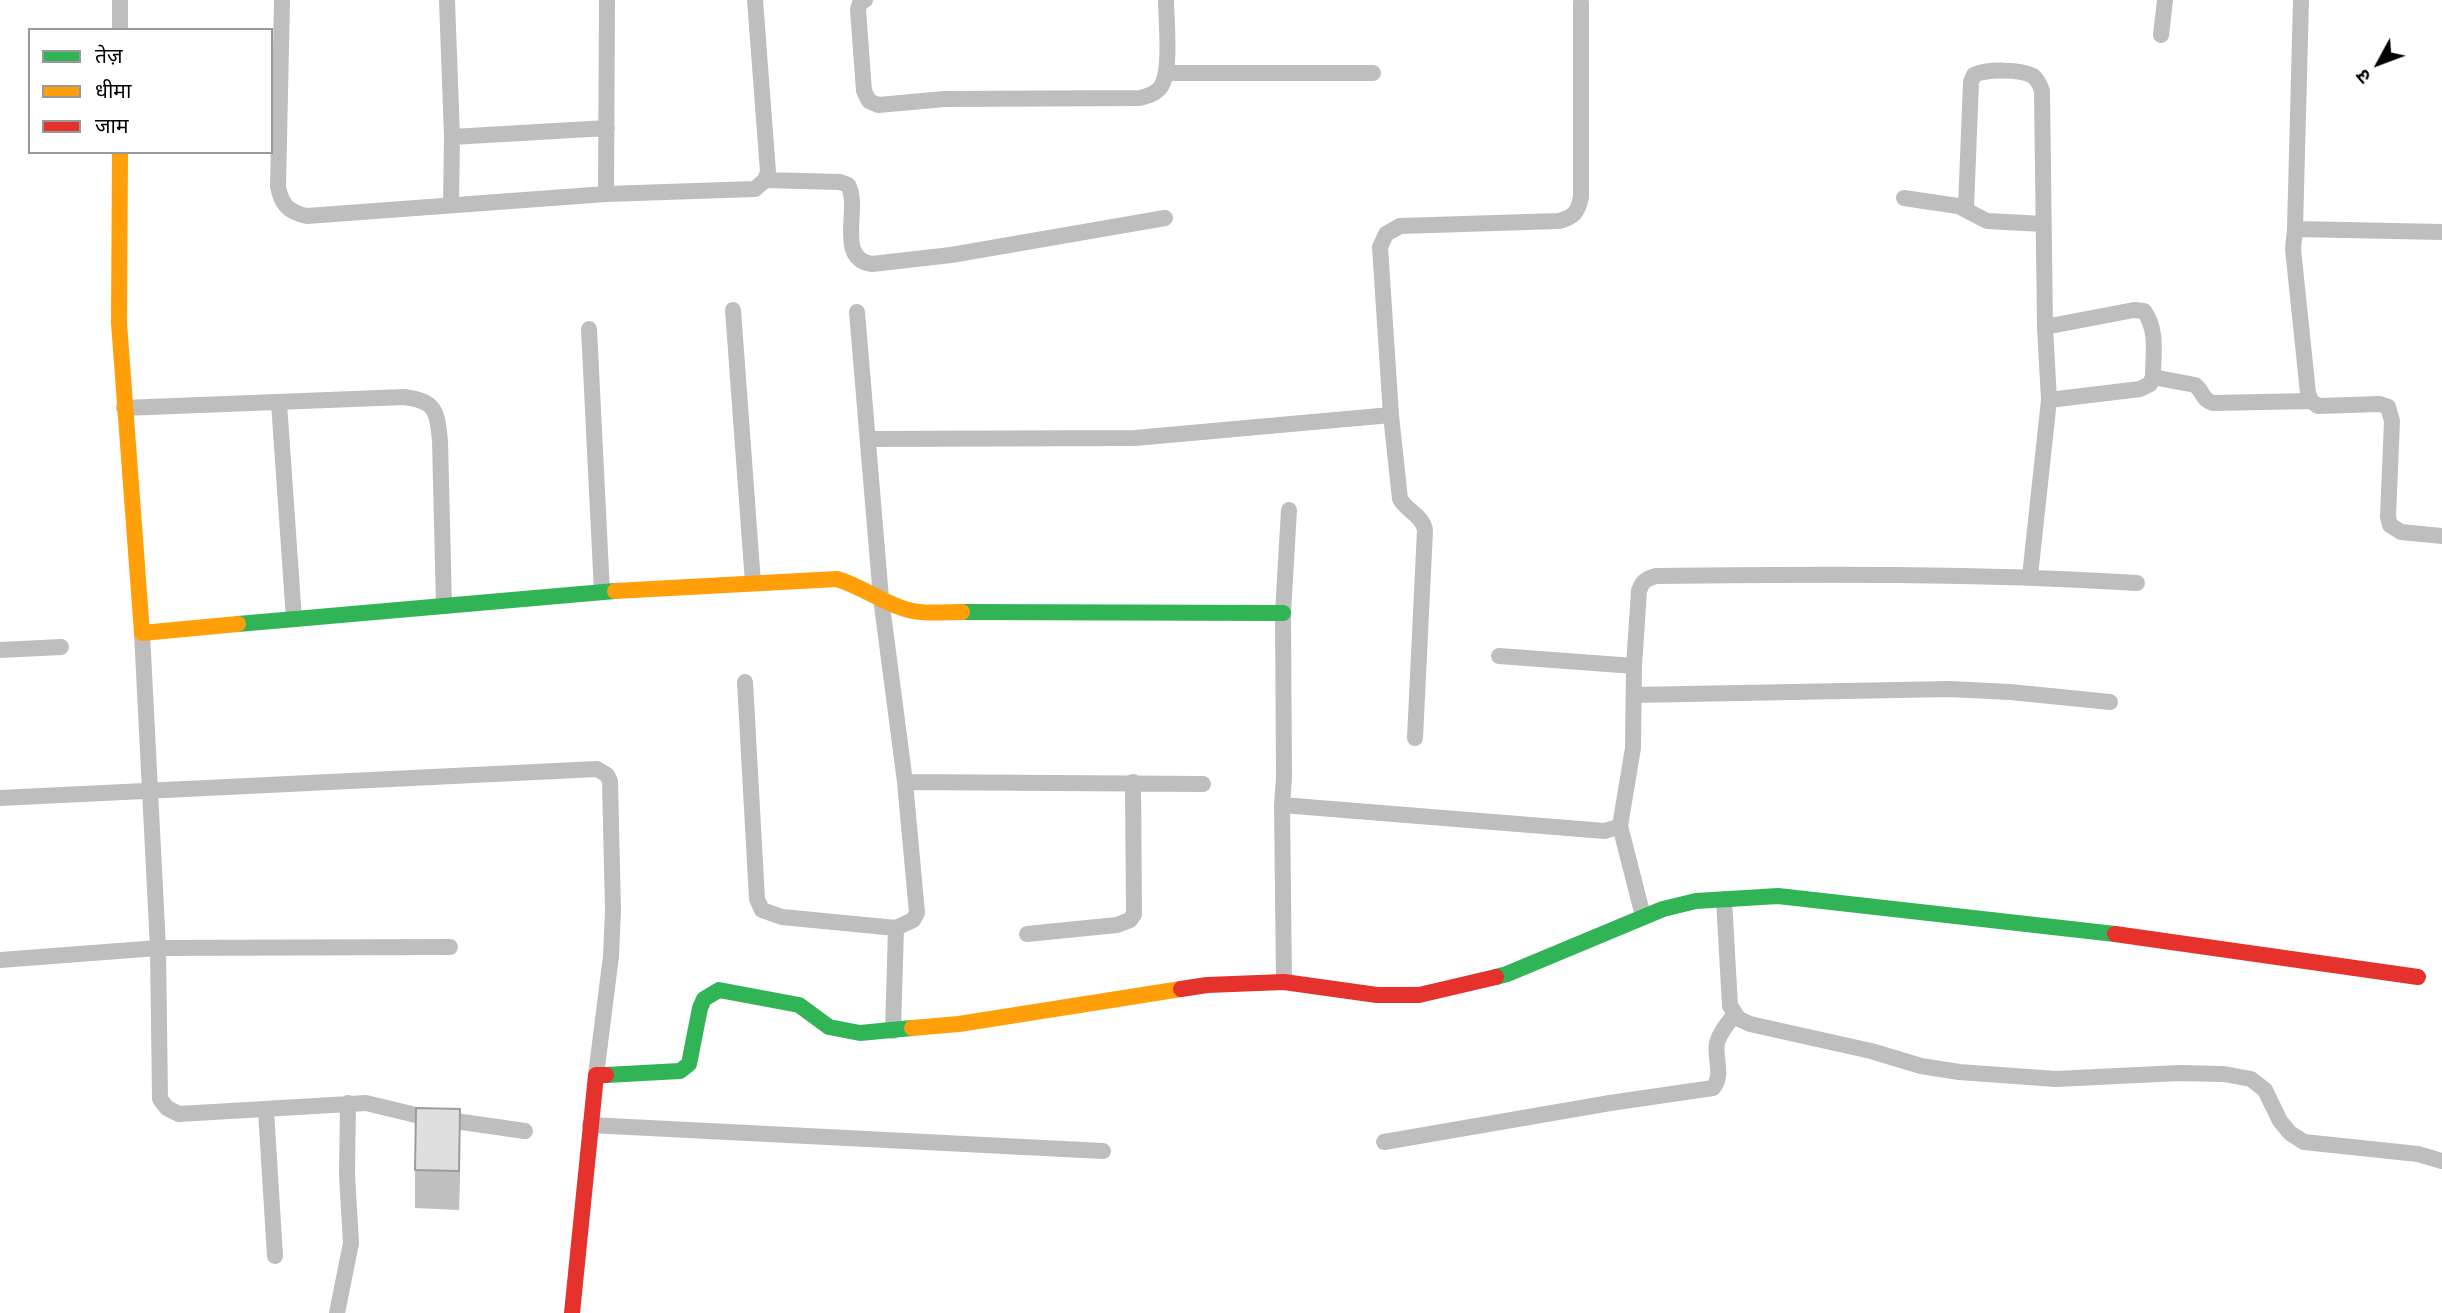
<!DOCTYPE html>
<html>
<head>
<meta charset="utf-8">
<style>
  body { margin:0 }
  #map { position:relative; width:2442px; height:1313px; overflow:hidden; background:#fff; font-family:"Open Sans","Noto Sans Devanagari",sans-serif }
  canvas { display:block }
  .legend { position:absolute; left:28px; top:28px; width:245px; height:126px; box-sizing:border-box; background:#fff; border:2px solid #999; margin:0; padding:9px 12px; list-style:none; font-size:21px; color:#000 }
  .legend li { display:flex; align-items:center; gap:14px; height:35px }
  .legend b { width:35px; border:2px solid #999 }
  .north { position:absolute; left:2344px; top:28px; width:70px; height:70px; -webkit-text-stroke:5px #fff; paint-order:stroke; rotate:229deg; font-size:19px; font-weight:700; line-height:28px; text-align:center; color:#000 }
  .north::after { content:''; display:block; margin:auto; width:24px; height:32px; background:#000; clip-path:polygon(50% 0,100% 100%,50% 72%,0 100%) }
</style>
</head>
<body>
<div id="map">
<canvas width="2442" height="1313"></canvas>
<ul class="legend">
<li><b style="height:9px;background:#30b455"></b>तेज़</li>
<li><b style="height:9px;background:#ff9f0a"></b>धीमा</li>
<li><b style="height:9px;background:#e5322d"></b>जाम</li>
</ul>
<div class="north">उ</div>
</div>
<script>
const c = document.querySelector('canvas').getContext('2d');
c.lineJoin = 'round';
function strokePath(path, color, width, dash) {
  c.strokeStyle = color;
  c.lineWidth = width;
  c.lineCap = dash ? 'butt' : 'round';
  c.setLineDash(dash || []);
  c.stroke(path);
}
function fillPath(path, color) {
  c.fillStyle = color;
  c.fill(path, 'evenodd');
}
strokePath(new Path2D(`
  M282,0l-4,187c4,18 10,25 29,29l299,-22 149,-5 10,-9 3,-8 -13,-172
  M447,0l5,137 -1,68
  M865,0l-5,3 -2,7 6,81 5,10 9,4 67,-6 195,-1c7,-2 15,-4 20,-10 12,-15 6,-68 6,-88
  M2301,0l-6,229 -2,20 15,144 3,8 7,5 62,-2 8,3 4,14 -4,96 2,8 11,7 41,4
  M120,30v-30
  M2161,35l4,-35
  M1166,73h207
  M452,137l155,-9
  M765,180l75,2 8,3c13,23 -13,74 24,79l79,-9 214,-37
  M606,194l1,-194
  M1904,198l54,8 29,15 56,3
  M1966,208l5,-126 3,-7c12,-6 47,-6 59,1 5,4 7,9 9,15l3,236 4,73 -19,176
  M2295,229l147,3
  M733,310l20,273
  M2045,327l89,-17 10,1c14,19 9,44 9,66l-3,7 -10,5 -91,11
  M589,329l13,263
  M2153,377l42,8c8,6 7,15 18,18l98,-2
  M279,403l15,216
  M124,408l280,-11c32,4 33,14 36,44l4,165
  M1391,415l-11,-168 6,-13 14,-8 159,-5c15,-4 19,-9 22,-24v-194
  M868,439l267,-1 256,-23 9,84c8,13 22,16 25,31l-10,208
  M0,650l61,-3
  M1499,656l135,10
  M745,682l12,217 5,11 20,7 114,11 17,-8 4,-7 -12,-131 -24,-184 -24,-286
  M1634,695l316,-6 60,3 100,10
  M905,782l298,2
  M0,798l597,-29 10,6 3,6 3,130 -2,45 -15,119
  M1282,805l323,26 15,-5 13,-78 1,-82 5,-75c3,-10 7,-12 17,-15 161,-2 321,-3 481,7
  M1620,826l23,90
  M1724,899l6,107 9,13 11,5 121,27 50,15 38,6 97,7 123,-6 45,1 27,5 14,11 15,31 10,12 14,9 114,12 24,7
  M1027,934l90,-9 13,-5 4,-6 -1,-132
  M450,947l-292,1 2,151 7,9 12,6 187,-11 54,13 105,15
  M0,960l158,-12 -16,-315
  M1284,982l-2,-177 2,-27 -1,-165 6,-103
  M893,1031l3,-103
  M266,1111l9,145
  M590,1125l513,26
  M1384,1142l226,-39 103,-15c11,-13 1,-30 4,-45 3,-11 11,-20 18,-29
  M337,1313l14,-70 -4,-68 1,-72`), '#bebebe', 16);
strokePath(new Path2D(`
  M962,612l321,1
  M238,624l377,-33
  M1496,977l11,-3 156,-65 33,-8 82,-5 337,38
  M606,1075l74,-4 9,-7 11,-56 4,-9 15,-9 80,15 30,22 31,6 52,-5`), '#30b455', 16);
strokePath(new Path2D(`
  M120,152l-1,171 23,310 96,-9
  M615,591l222,-12c23,7 42,21 65,29 19,7 40,4 60,4
  M912,1028l47,-4 222,-35`), '#ff9f0a', 16);
strokePath(new Path2D(`
  M2115,934l303,43
  M1181,989l26,-4 77,-3 93,13h42l77,-18
  M572,1313l24,-238h10`), '#e5322d', 16);
fillPath(new Path2D(`
  M460,1147l-1,63 -44,-2v-38z`), '#c0c0c0');
fillPath(new Path2D(`
  M460,1109v38l-1,63v-39z`), '#9c9c9c');
const building = new Path2D(`
  M416,1108l44,1 -1,62 -44,-1z`);
fillPath(building, '#dfdfdf');
strokePath(building, '#9c9c9c', 2);
</script>
</body>
</html>
